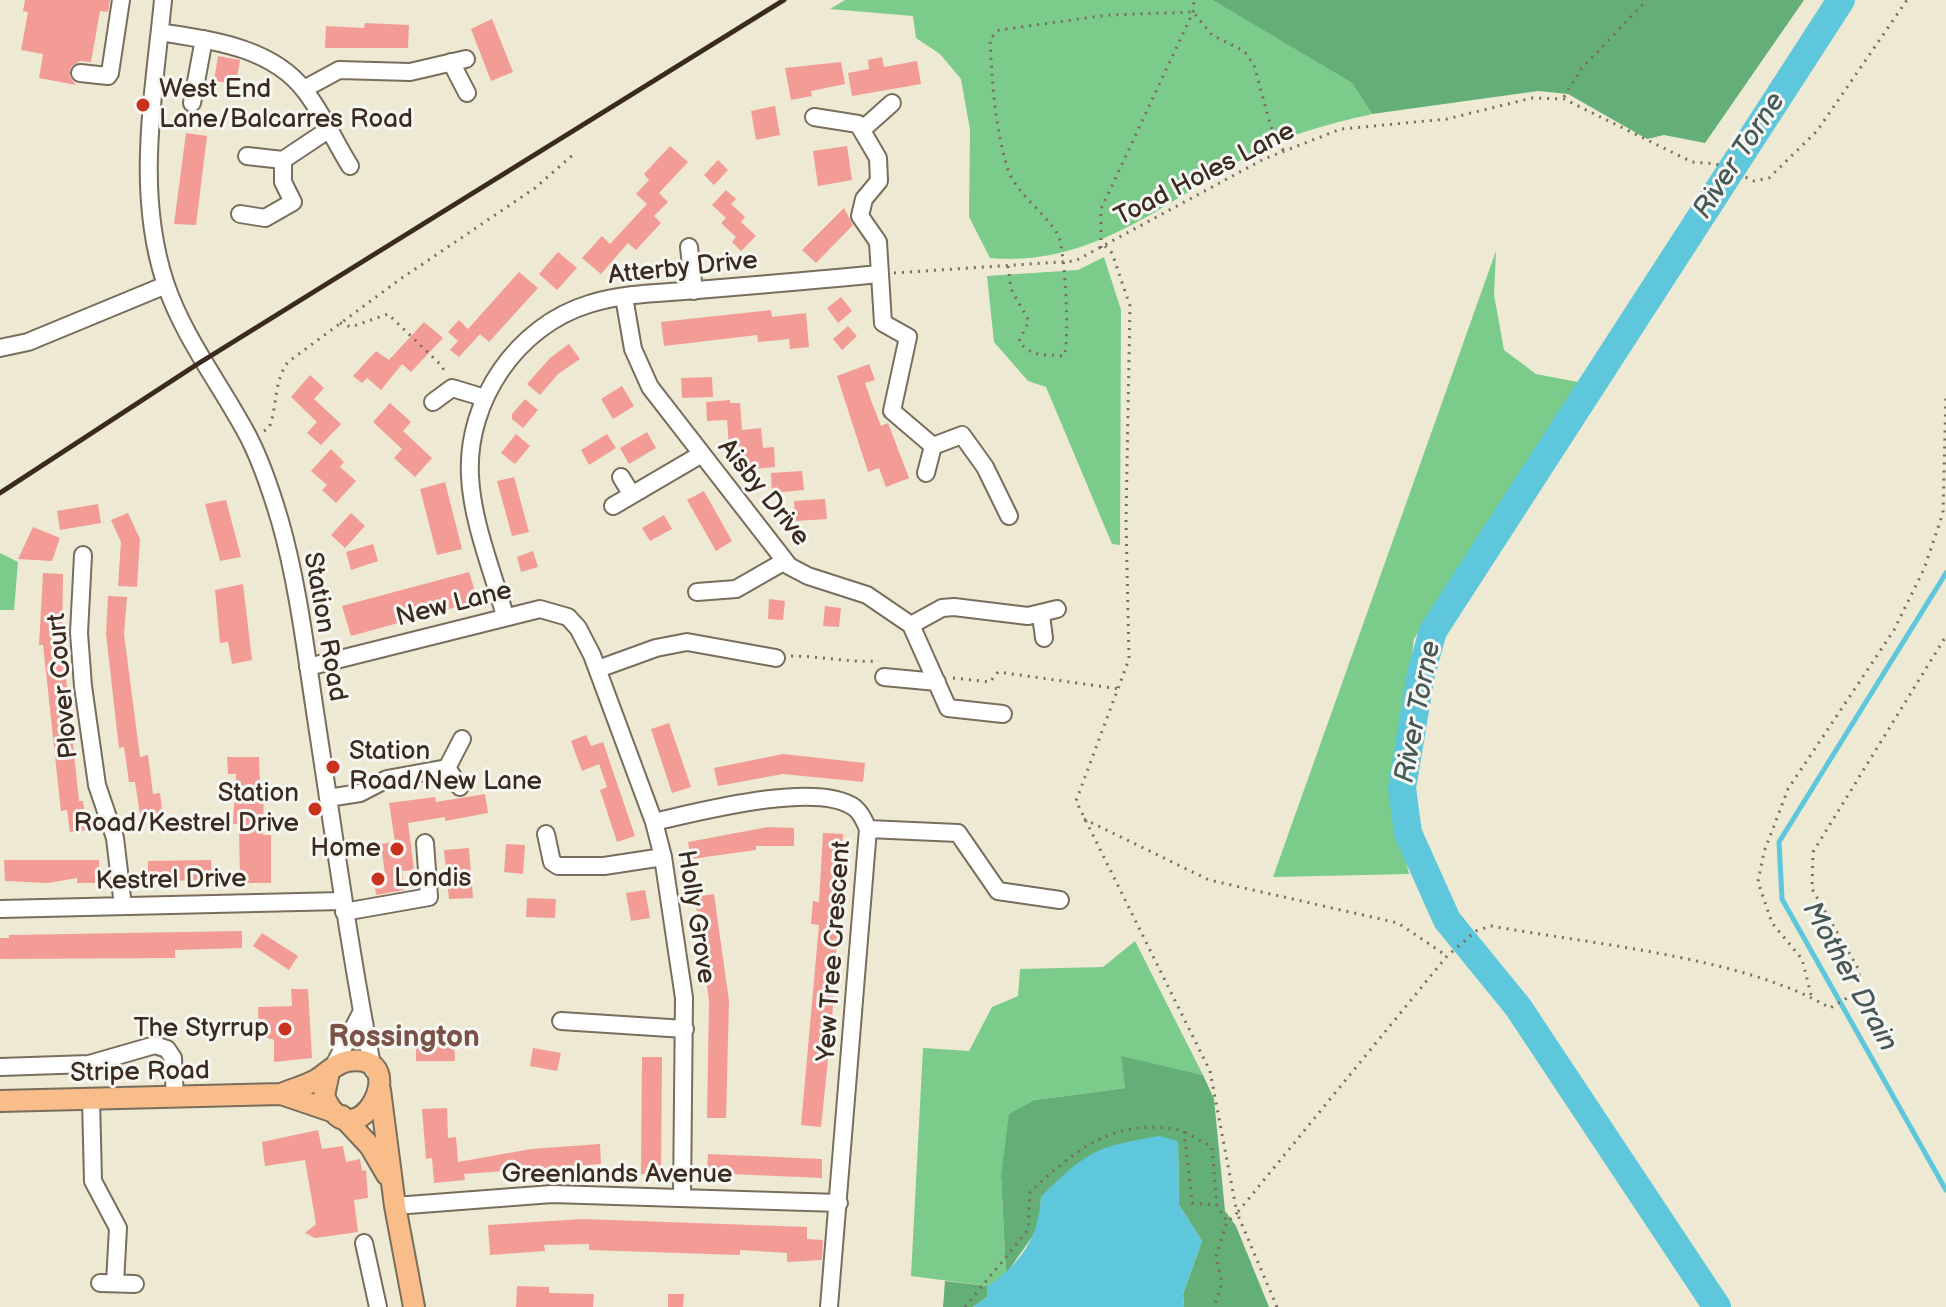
<!DOCTYPE html>
<html>
<head>
<meta charset="utf-8">
<style>
  body { margin:0 }
  canvas { display:block; background:#ede9d2 }
</style>
</head>
<body>
<canvas width="1946" height="1307"></canvas>
<script>
const c = document.querySelector('canvas').getContext('2d');
c.lineJoin = 'round';
function fillPath(path, color) {
  c.fillStyle = color;
  c.fill(path, 'evenodd');
}
function strokePath(path, color, width, dash) {
  c.strokeStyle = color;
  c.lineWidth = width;
  c.lineCap = dash ? 'butt' : 'round';
  c.setLineDash(dash || []);
  c.stroke(path);
}
function drawText(font, color, halo, rows, align = 'center') {
  c.font = font + ' "Balsamiq Sans",sans-serif';
  c.lineWidth = 6;
  c.setLineDash([]);
  c.textBaseline = 'middle';
  c.strokeStyle = halo;
  c.fillStyle = color;
  for (const [text, x, y, turn = 0] of rows) {
    c.save();
    c.translate(x, y);
    c.rotate((+turn || 0) * Math.PI / 180);
    c.textAlign = isNaN(turn) ? turn : align;
    if (halo) c.strokeText(text, 0, 0);
    c.fillText(text, 0, 0);
    c.restore();
  }
}
fillPath(new Path2D(`
  M845,0h367l140,83 20,31c-43,10 -87,21 -126,43 -83,47 -155,110 -256,101l-21,-41 1,-87 -9,-51 -21,-25 -24,-16 -3,-22 -83,-7z
  M1496,251l-2,44 10,55 32,24 52,10 -174,255 -22,166 17,69 -136,3z
  M1104,257l17,53 -1,235 -8,-1 -66,-157 -18,-6 -34,-39 -7,-66 91,-6z
  M0,553l18,9 -4,48h-14z
  M1135,941l68,134 -81,-18 3,31 -90,12 -34,76 5,98 -18,12 -77,-10 12,-228 46,3 23,-44 26,-11 2,-27 83,-2z`), '#7bcb8b');
fillPath(new Path2D(`
  M1212,0h592l-99,143 -41,-8 -17,4 -79,-45 -30,-3 -166,23 -20,-31z
  M1121,1056l82,19 11,24 11,112 11,15 33,81h-85l-1,-13 19,-53 -23,-36 -1,-64 -137,56 -2,30 -33,47 -5,-98 8,-62 26,-14 90,-12z
  M945,1281l43,5 -1,11 -14,10h-30z`), '#64af77');
fillPath(new Path2D(`
  M1159,1136l19,5 1,64 23,36 -19,53 1,13h-211l14,-10 1,-11c33,-23 51,-49 53,-89 46,-46 54,-50 118,-61z`), '#5fc7db');
strokePath(new Path2D(`
  M1946,573l-167,269 3,57 164,291`), '#5fc7db', 5);
strokePath(new Path2D(`
  M1717,1307l-199,-300 -71,-87 -39,-87 -6,-45 19,-114 12,-43 408,-631`), '#5fc7db', 28);
fillPath(new Path2D(`
  M25,0h85l-2,12 -8,-1 -9,51 -11,-1 -9,6 -1,10 6,8 -37,-7 4,-24 -22,-4 7,-38 -5,-1z
  M492,19l21,53 -22,9 -20,-52z
  M365,23l44,2 -1,23h-83l1,-22 38,2z
  M218,56l22,4 -4,24 -22,-3z
  M882,57l2,10 33,-6 4,23 -69,12 -4,-23 21,-4 -1,-9z
  M841,62l4,22 -34,7 1,5 -21,4 -6,-32z
  M775,106l5,29 -24,5 -5,-29z
  M186,133l21,3 -11,89 -22,-1z
  M670,146l18,16 -29,31 9,9 -14,14 7,7 -25,27 -8,-7 -27,31 -19,-16 20,-22 8,8 37,-40 -11,-10 13,-14 -5,-6z
  M847,146l5,34 -34,6 -5,-35z
  M718,160l10,10 -14,15 -10,-10z
  M726,190l10,9 -5,5 14,13 -4,5 15,14 -15,15 -9,-9 4,-5 -15,-14 5,-5 -14,-13z
  M844,208l9,17 -37,38 -14,-13z
  M558,252l19,16 -20,22 -18,-16z
  M519,272l19,16 -49,54 -9,-8 -21,23 -9,-7 8,-9 -10,-9 11,-12 9,9z
  M841,297l11,14 -14,12 -11,-15z
  M771,310l1,7 34,-4 3,34 -19,2 -1,-10 -31,3 -1,-7 -93,11 -3,-24z
  M424,322l19,16 -32,34 -9,-8 -21,26 -14,-12 -5,5 -9,-7 23,-25 13,9z
  M848,326l9,10 -15,14 -9,-11z
  M569,344l11,15 -22,15 -18,21 -13,-11 23,-26z
  M869,364l6,16 -10,3 7,20 9,23 7,-3 21,55 -23,9 -7,-19 -11,4 -31,-96z
  M310,375l14,13 -10,11 27,25 -20,21 -14,-12 10,-11 -26,-25z
  M712,377l1,20 -31,1 -1,-20z
  M622,386l12,20 -21,13 -12,-20z
  M525,399l13,11 -15,18 -11,-9v-5z
  M730,400v3h10l2,27 19,-2 2,20 11,-1 1,20 -34,3 -1,-24 -11,1 -2,-27 -20,1 -1,-19z
  M390,403l21,19 -8,9 29,27 -17,19 -21,-19 8,-9 -29,-27z
  M647,432l9,16 -27,16 -9,-16z
  M516,434l14,12 -15,18 -14,-11z
  M607,434l9,14 -27,17 -8,-15z
  M331,449l13,13 -4,5 16,14 -20,22 -14,-13 5,-5 -16,-14z
  M802,471l2,19 -32,3 -1,-20z
  M514,477l15,55 -17,4 -15,-55z
  M445,482l17,67 -25,6 -17,-66z
  M704,491l28,50 -16,10 -29,-51z
  M825,499l2,20 -32,2 -1,-20z
  M226,500l15,57 -21,4 -15,-57z
  M98,504l3,19 -41,7 -3,-19z
  M128,513l12,26 -3,48 -19,-1 3,-44 -10,-22z
  M351,513l14,13 -20,22 -14,-13z
  M664,515l8,14 -22,12 -8,-13z
  M33,527l27,11 -8,23 -34,-2z
  M373,544l5,17 -27,9 -5,-18z
  M533,551l5,16 -17,5 -4,-15z
  M469,572l9,29 -127,35 -9,-30z
  M43,573l20,1 -1,67 17,160h4l4,29 -17,2 -3,-22 -6,1 -18,-166h-4z
  M243,584l9,76 -20,4 -4,-22 -8,1 -5,-53z
  M108,596l19,1 -3,37 16,123 8,-2 5,39 7,-1 3,24 -22,3 -6,-38h-6l-5,-35 -5,1 -13,-114z
  M769,599l16,2 -2,19 -15,-1z
  M825,606l16,2 -2,19 -16,-1z
  M669,723l22,64 -19,6 -21,-64z
  M586,735l5,11 12,-4 32,94 -18,6 -17,-52 7,-3 -8,-23 -17,7 -11,-30z
  M783,754l82,9 -2,19 -80,-8 -65,12 -4,-18z
  M227,757h32l1,28h4l-1,50h8v48h-31l-1,-59h-6l3,-50h-8z
  M485,794l3,19 -43,8v-4l-37,6 6,47 -12,1 2,19 -28,5 -2,-19 11,-2 -4,-30 14,-2 -6,-39 46,-6 1,5z
  M768,827l26,1v18h-38v4l-65,9 -3,-17z
  M823,833l20,1 -11,187 -11,106 -20,-2 18,-200 -8,-1 2,-23 6,1z
  M506,844l19,1 -2,29 -19,-2z
  M469,848l4,50 -24,1 -5,-49z
  M4,860h95v23h-22v-5l-29,5 -43,-2z
  M211,860l1,20 -64,1v-20z
  M645,890l5,28 -19,3 -5,-28z
  M714,894l15,107 -3,117h-19l2,-117 -14,-104z
  M527,898l29,1 -1,19 -29,-1z
  M242,931v17l-67,2v8l-175,1v-21h9v-3z
  M262,933l36,23 -9,14 -36,-24z
  M291,989h17l4,69 -38,4v-22l-15,-5 -1,-28 34,-1z
  M416,1030h19v8h19l1,23h-39z
  M533,1048l28,5 -4,18 -27,-5z
  M642,1057h20l-1,117h-20z
  M447,1108l1,30 8,-1 2,25 73,-13 69,-5 1,20 -137,10 1,6 -31,3 -2,-25 -6,1 -4,-50z
  M318,1130l4,19 21,-3 3,16 14,-3 2,12 4,-1 2,28 -14,2 4,32 -43,6 -10,-5 11,-9 -11,-64 -40,6 -3,-24z
  M708,1154l114,5v19l-115,-5z
  M582,1219l225,8v12l16,1 -1,20 -35,2v-9l-47,-3v5l-151,-5v-6l-45,1 1,6 -55,4 -2,-30z
  M517,1286l32,1v6l45,1 -1,13h-77z
  M668,1294h16l-1,13h-15z`), '#f39c96');
const minor = new Path2D(`
  M163,0c-9,94 -28,190 2,282 18,55 56,103 83,154 13,25 24,58 32,85 18,63 26,132 36,197 18,117 34,235 57,352
  M160,32c50,8 112,15 145,59 18,23 30,51 45,75
  M451,62l16,31
  M80,73l28,3 2,-3 11,-73
  M304,89l35,-19 71,2 56,-13
  M192,103l12,-64
  M814,117l44,7 20,34 1,23 -15,18 -4,17 18,26 5,81 25,14 -16,74 41,35
  M864,128l28,-25
  M283,160l45,-30
  M240,214l25,4 28,-16 -10,-20v-22l-36,-4
  M689,247l5,44
  M624,297l9,52 17,38 139,179 19,10 59,19 44,30 31,-17 12,-1 74,9 29,-7
  M0,348l28,-6 138,-57
  M433,402l19,-14 33,10
  M926,473l7,-27 29,-11 23,32 24,49
  M621,477l11,18
  M613,506l87,-51
  M83,555l-4,78 4,53 14,99 18,53 8,68
  M697,592l39,-3 49,-28
  M1041,615l3,23
  M505,616c-12,-44 -33,-94 -35,-140 -4,-75 47,-150 119,-172 35,-11 72,-11 108,-14 61,-5 121,-10 181,-16
  M911,625l37,83 55,6
  M308,667l232,-58 28,8 10,11 14,27 62,167 9,35 21,141 -2,200
  M598,669l58,-21 31,-6 89,16
  M884,677l53,5
  M447,768l15,-29
  M328,798l32,-5 27,-14 60,-11 13,19
  M654,822c44,-10 164,-42 201,-14 7,6 10,14 13,21l-39,478
  M868,829l90,4 40,58 62,9
  M546,834l6,28 6,4h46l59,-9
  M0,909l342,-8
  M344,912l85,-15 -4,-54
  M561,1021l124,8
  M0,1067l89,-3 66,-19 12,4 6,9 2,40
  M332,1069l29,-56
  M91,1099l2,82 25,47 -3,55
  M395,1206l157,-12 287,9
  M364,1243l14,64
  M100,1283l35,1`);
const major = new Path2D(`
  M380,1090l15,116 19,101
  M281,1094l53,18
  M0,1101l281,-7c12,-5 24,-8 35,-14 10,-6 20,-17 32,-19 69,-10 7,108 -24,35l5,-24
  M342,1116l28,30 17,29`);
strokePath(minor, '#796d5d', 20);
strokePath(major, '#796d5d', 24);
strokePath(new Path2D(`
  M1564,97l17,-28 66,-69
  M1105,246l7,7 18,53 -4,214 3,139 -53,142 134,270 27,142 -10,9 -11,34 6,27 -8,24
  M1101,248v-39l92,-197 1,-12
  M1008,266l3,23 18,32 -10,20c13,17 25,13 45,15 6,-13 1,-109 -6,-121 -13,-23 -44,-43 -51,-68 -12,-41 -15,-85 -17,-128l9,-9 109,-15 85,-3 19,23 32,16 10,14 17,62 13,25
  M894,273l181,-12 189,-102 77,-30 106,-10 85,-21 32,1 128,63 24,2 38,17 15,-3 48,-47 90,-131
  M340,323l11,4 37,-13 54,52 4,9
  M264,431l5,-3c9,-23 4,-45 19,-66l111,-82 136,-92 40,-35
  M791,656c30,0 58,7 88,5
  M953,678l37,4 8,-10 122,17
  M1084,819l125,61 189,43 49,33
  M1811,995l-9,-36 -30,-36 -14,-41 6,-30 24,-63 106,-159 30,-61 19,-56 3,-120
  M1185,1132l27,15 5,58 10,17
  M965,1307l63,-77 2,-38c47,-44 87,-76 154,-61l8,72 25,2
  M1277,1307l-40,-94 210,-257 29,-25 15,-5c99,18 254,31 339,82l29,-17v-21l-47,-81 1,-37 133,-216`), '#796d5d', 3, [2, 6]);
strokePath(minor, '#fff', 16);
strokePath(major, '#f8bd88', 20);
strokePath(new Path2D(`
  M0,493l196,-128 588,-365`), '#3b2a1e', 5);
for (const [x, y, r, color] of [
  [143,105,8,"#c8321e"],
  [333,767,8,"#c8321e"],
  [315,809,8,"#c8321e"],
  [397,849,8,"#c8321e"],
  [378,879,8,"#c8321e"],
  [285,1029,8,"#c8321e"]
]) {
  const dot = new Path2D();
  dot.arc(x, y, r, 0, 2 * Math.PI);
  c.fillStyle = color;
  c.fill(dot);
  strokePath(dot, '#f6f6f2', 3);
}
drawText('26px', '#3b2a1e', '#f6f6f2', [
  ["West End",159,90],
  ["Lane/Balcarres Road",159,120],
  ["Station",349,752],
  ["Road/New Lane",349,782],
  ["Station",299,794,"right"],
  ["Road/Kestrel Drive",299,824,"right"],
  ["Home",381,849,"right"],
  ["Londis",394,879],
  ["The Styrrup",269,1029,"right"]
], 'left');
drawText('26px', '#3b2a1e', '#f6f6f2', [
  ["Toad Holes Lane",1205,175,-27],
  ["Atterby Drive",683,269,-6],
  ["Aisby Drive",763,493,51],
  ["New Lane",454,605,-14],
  ["Station Road",324,627,80],
  ["Plover Court",64,686,-95],
  ["Kestrel Drive",171,881,-1],
  ["Holly Grove",695,917,81],
  ["Yew Tree Crescent",835,951,-86],
  ["Stripe Road",140,1073,-1],
  ["Greenlands Avenue",617,1175]
]);
drawText('italic 28px', '#465957', '#f6f6f2', [
  ["River Torne",1740,156,-57],
  ["River Torne",1419,712,-79],
  ["Mother Drain",1849,977,61]
]);
drawText('bold 30px', '#7b5248', '#f6f6f2', [
  ["Rossington",404,1038]
]);
</script>
</body>
</html>
